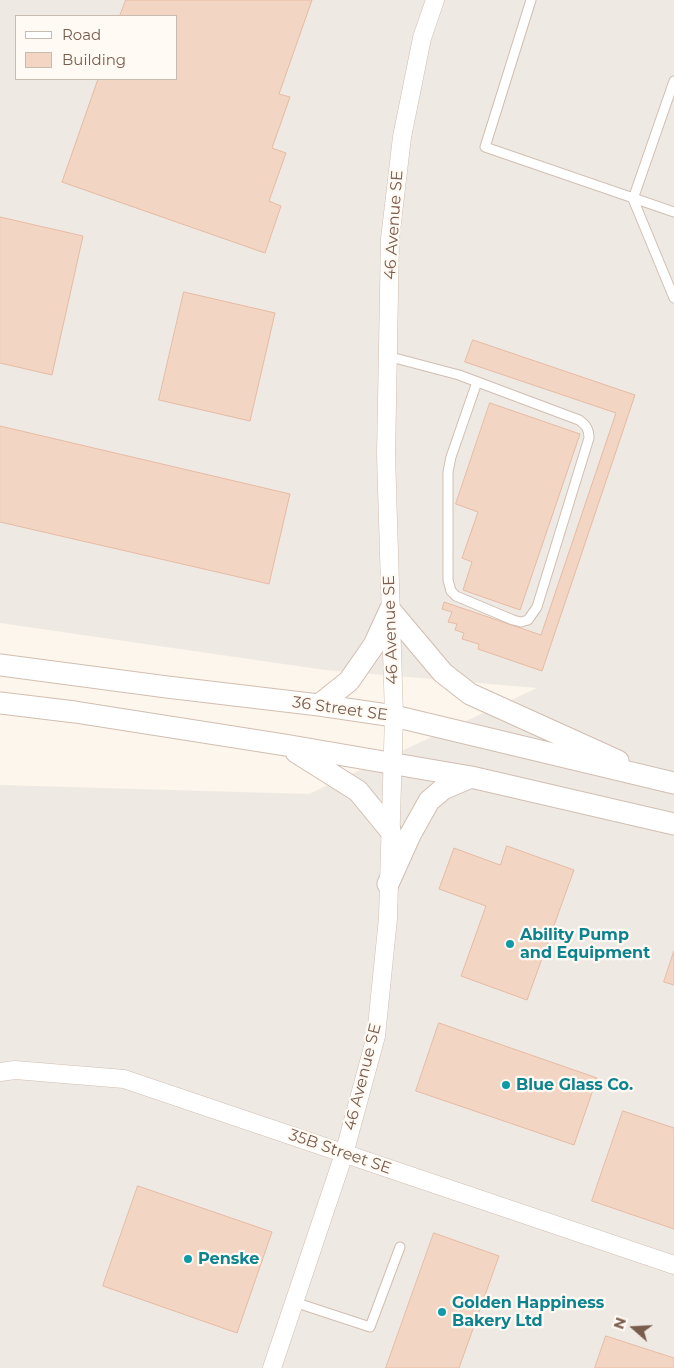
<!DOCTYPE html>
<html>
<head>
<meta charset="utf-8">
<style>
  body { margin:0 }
  #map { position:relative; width:674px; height:1368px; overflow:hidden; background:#fdf6ec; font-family:Montserrat,sans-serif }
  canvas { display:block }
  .legend { position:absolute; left:15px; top:15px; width:162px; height:65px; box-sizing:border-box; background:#fffaf3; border:1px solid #cabbb1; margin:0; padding:6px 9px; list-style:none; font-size:15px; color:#7a5c4d }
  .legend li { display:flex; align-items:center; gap:10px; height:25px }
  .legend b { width:25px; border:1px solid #cabbb1 }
  .north { position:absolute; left:609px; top:1303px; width:50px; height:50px; -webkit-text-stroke:4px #fffaf3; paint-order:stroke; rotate:289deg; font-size:14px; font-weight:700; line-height:20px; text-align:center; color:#7a5c4d }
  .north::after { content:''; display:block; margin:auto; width:18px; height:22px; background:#7a5c4d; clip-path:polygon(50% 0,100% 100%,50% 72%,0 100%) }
</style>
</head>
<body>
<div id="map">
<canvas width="674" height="1368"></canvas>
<ul class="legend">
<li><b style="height:6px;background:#fff"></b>Road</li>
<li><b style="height:14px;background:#f3d5c3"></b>Building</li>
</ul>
<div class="north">N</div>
</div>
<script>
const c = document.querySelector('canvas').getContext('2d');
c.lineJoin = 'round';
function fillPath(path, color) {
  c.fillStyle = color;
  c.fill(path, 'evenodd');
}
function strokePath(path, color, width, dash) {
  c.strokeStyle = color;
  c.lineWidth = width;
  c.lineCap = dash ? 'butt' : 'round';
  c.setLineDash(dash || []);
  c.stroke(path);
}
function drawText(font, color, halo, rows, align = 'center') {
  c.font = font + ' Montserrat,sans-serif';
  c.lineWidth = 4.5;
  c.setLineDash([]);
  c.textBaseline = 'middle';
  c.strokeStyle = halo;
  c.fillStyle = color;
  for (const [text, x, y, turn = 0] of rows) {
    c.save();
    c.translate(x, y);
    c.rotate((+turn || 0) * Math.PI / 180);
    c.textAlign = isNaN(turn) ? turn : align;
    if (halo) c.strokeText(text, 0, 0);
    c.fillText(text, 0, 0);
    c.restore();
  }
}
fillPath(new Path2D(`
  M0,0h674v1368h-674v-583l309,9 228,-106 -212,-18 -325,-47zM16,16h160v63h-160z`), '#efe9e4');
const building = new Path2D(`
  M126,0h186l-33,94 11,3 -18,51 14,5 -17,48 12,5 -16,47 -203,-71 36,-103h78v-63h-56z
  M0,217l83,19 -31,139 -52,-12z
  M184,292l91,21 -25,108 -91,-21z
  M473,340l162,55 -93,276 -64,-22 1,-5 -17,-5 2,-6 -9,-3 2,-6 -9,-2 4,-10 -10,-3 2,-7 97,33 75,-222 -151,-51z
  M490,403l90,31 -60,176 -57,-20 9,-28 -10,-4 16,-46 -22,-8z
  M0,426l290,68 -21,90 -269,-62z
  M507,846l67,24 -47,130 -66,-24 25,-70 -47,-17 15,-41 46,17z
  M674,951v34l-10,-3z
  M439,1023l158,55 -23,67 -158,-54z
  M623,1111l51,17v101l-82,-28z
  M138,1186l134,46 -35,101 -134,-47z
  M434,1233l65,23 -40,112h-73z
  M606,1336l68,22v10h-79z`);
fillPath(building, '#f3d5c3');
strokePath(building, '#e6bba3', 1);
const service = new Path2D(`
  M531,0l-46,147 189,65
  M674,81l-41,118 41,99
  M387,356l72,19 120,45c7,5 10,9 10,18l-52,169 -9,13 -7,2 -8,-2 -57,-24 -5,-5 -3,-11v-108l3,-15 26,-75
  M294,1302l76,25 30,-80`);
const minor = new Path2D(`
  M0,1072l15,-2 109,9 550,186
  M272,1368l72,-214 32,-118 12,-118 6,-202 -8,-261 4,-216 12,-102 20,-99 13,-38`);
const tertiary = new Path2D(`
  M0,665l167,22 152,18 75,11 280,67
  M0,703l75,9 210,33 186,32 203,47
  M319,705l30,-24 25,-36 16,-35 53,63 27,21 148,67
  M296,752l62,39 32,39
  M388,884l22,-49 19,-34 14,-12 28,-12`);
strokePath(service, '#d1beb0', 11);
strokePath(minor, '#d1beb0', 19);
strokePath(tertiary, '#d1beb0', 23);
strokePath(service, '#fff', 9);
strokePath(minor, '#fff', 18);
strokePath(tertiary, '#fff', 21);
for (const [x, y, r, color] of [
  [510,944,5,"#0f9aa8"],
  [506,1085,5,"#0f9aa8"],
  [188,1259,5,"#0f9aa8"],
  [442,1312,5,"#0f9aa8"]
]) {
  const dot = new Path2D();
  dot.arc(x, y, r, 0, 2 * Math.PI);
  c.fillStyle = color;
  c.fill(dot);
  strokePath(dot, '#fffaf3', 2);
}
drawText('16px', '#7a5c4d', '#fffaf3', [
  ["46 Avenue SE",394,225,-86],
  ["46 Avenue SE",391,630,-92],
  ["36 Street SE",340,709,8],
  ["46 Avenue SE",363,1077,-76],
  ["35B Street SE",340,1152,19]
]);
drawText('bold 16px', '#0d838f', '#fffaf3', [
  ["Ability Pump",520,935],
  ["and Equipment",520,953],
  ["Blue Glass Co.",516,1085],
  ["Penske",198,1259],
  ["Golden Happiness",452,1303],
  ["Bakery Ltd",452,1321]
], 'left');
</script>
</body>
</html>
